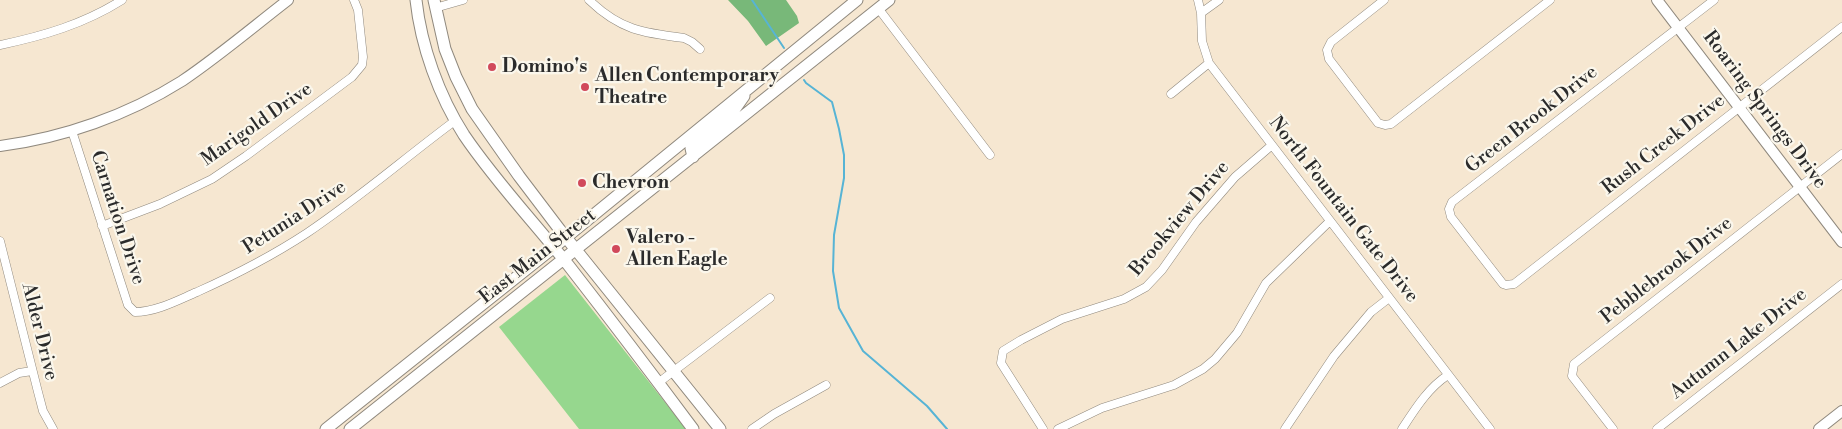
<!DOCTYPE html>
<style>
body{margin:0}
canvas{display:block;background:#f6e7d1}
</style>
<canvas width="1842" height="429"></canvas>
<script>
const g = document.querySelector('canvas').getContext('2d');
g.lineJoin = 'round';
function fillPath(path, color) { g.fillStyle = color; g.fill(path, 'evenodd'); }
function strokePath(path, color, width, dash) { g.strokeStyle = color; g.lineWidth = width; g.lineCap = dash ? 'butt' : 'round'; g.setLineDash(dash || []); g.stroke(path); }
function label(font, color, halo, rows, align = 'center') {
  g.font = font + ' "Libre Bodoni",serif'; g.lineWidth = 4.5; g.setLineDash([]); g.textBaseline = 'middle'; g.strokeStyle = halo; g.fillStyle = color; for (const [text, x, y, turn = 0] of rows) {
    g.save(); g.translate(x, y); g.rotate((+turn || 0) * Math.PI / 180); g.textAlign = isNaN(turn) ? turn : align; if (halo) g.strokeText(text, 0, 0); g.fillText(text, 0, 0); g.restore();
  }
}
fillPath(new Path2D(`
 M565 275 686 429H579L499 327Z`), '#96d78e');
fillPath(new Path2D(`
 M728 0H786L797 16 799 23 766 46 748 21Z`), '#78b879');
strokePath(new Path2D(`
 M752 0 784 48
 M804 80 806 83 832 102 839 129 844 155V178L834 235 833 271 839 308 863 351 927 406 947 429`), '#57b4d5', 2);
const minor = new Path2D(`
 M589 0C620 30 643 33 684 38L692 42 700 49
 M1198 0 1201 13 1202 41 1209 63 1490 429
 M1384 0 1331 42 1327 50 1329 59 1378 123 1385 125 1391 124 1550 0
 M1714 0 1452 202 1449 209 1451 217 1503 284 1506 285 1514 284 1842 27
 M435 8 463 0
 M878 8 990 155
 M1201 13 1219 0
 M0 45C43 36 84 24 122 0
 M1171 94 1209 63
 M72 131 128 305 135 312C156 312 178 300 197 292 235 275 272 256 307 233 359 198 406 157 456 120
 M102 226 160 204 212 179 246 156 352 77 362 65 363 57 358 10 354 0
 M0 241 38 392 43 411 53 429
 M0 383 19 373 32 371
 M658 383 770 298
 M752 429 774 414 826 385
 M1043 429 1001 363 1003 351 1021 340 1062 319 1124 299 1146 287 1162 270 1196 222 1235 177 1272 145
 M1058 429 1102 408 1174 385 1203 369 1215 359 1237 333 1266 283 1330 221
 M1285 429 1334 356 1371 312 1389 298
 M1402 429C1415 409 1428 388 1448 375
 M1613 429 1572 376 1574 364 1842 154
 M1657 429 1842 284`);
const tertiary = new Path2D(`
 M1657 0 1842 242
 M0 146C63 138 128 115 182 81 219 56 253 27 288 0
 M1819 429 1842 411`);
const secondary = new Path2D(`
 M416 0C421 46 439 96 464 135 495 181 534 222 569 266 611 320 652 374 693 429
 M434 0 445 49 456 77 472 109 519 176 560 230 720 429
 M693 157 691 148 695 143 732 113 744 96
 M326 429 553 248 857 0
 M350 429 889 0`);
strokePath(minor, '#90897e', 9);
strokePath(tertiary, '#90897e', 12);
strokePath(secondary, '#90897e', 13);
strokePath(minor, '#fff', 8);
strokePath(tertiary, '#fff', 10);
strokePath(secondary, '#fff', 11);
for (const [x, y, r, color] of [
 [492,67,5,"#d1495b"],
 [585,87,5,"#d1495b"],
 [582,183,5,"#d1495b"],
 [616,249,5,"#d1495b"]
]) { const dot = new Path2D(); dot.arc(x, y, r, 0, 2 * Math.PI); g.fillStyle = color; g.fill(dot); strokePath(dot, '#fbf7ec', 2); }
label('bold 19px', '#2b2b2b', '#fbf7ec', [
 ["Domino's",502,67],
 ["Allen Contemporary",595,76],
 ["Theatre",595,98],
 ["Chevron",592,183],
 ["Valero -",626,238],
 ["Allen Eagle",626,260]
], 'left');
label('19px', '#2b2b2b', '#fbf7ec', [
 ["Roaring Springs Drive",1764,110,53],
 ["Green Brook Drive",1532,120,-38],
 ["Marigold Drive",257,125,-35],
 ["Rush Creek Drive",1664,145,-38],
 ["North Fountain Gate Drive",1343,210,52],
 ["Carnation Drive",117,218,72],
 ["Petunia Drive",295,218,-33],
 ["Brookview Drive",1180,219,-50],
 ["East Main Street",538,257,-38],
 ["Pebblebrook Drive",1667,271,-38],
 ["Alder Drive",39,332,76],
 ["Autumn Lake Drive",1739,344,-38]
]);
</script>
